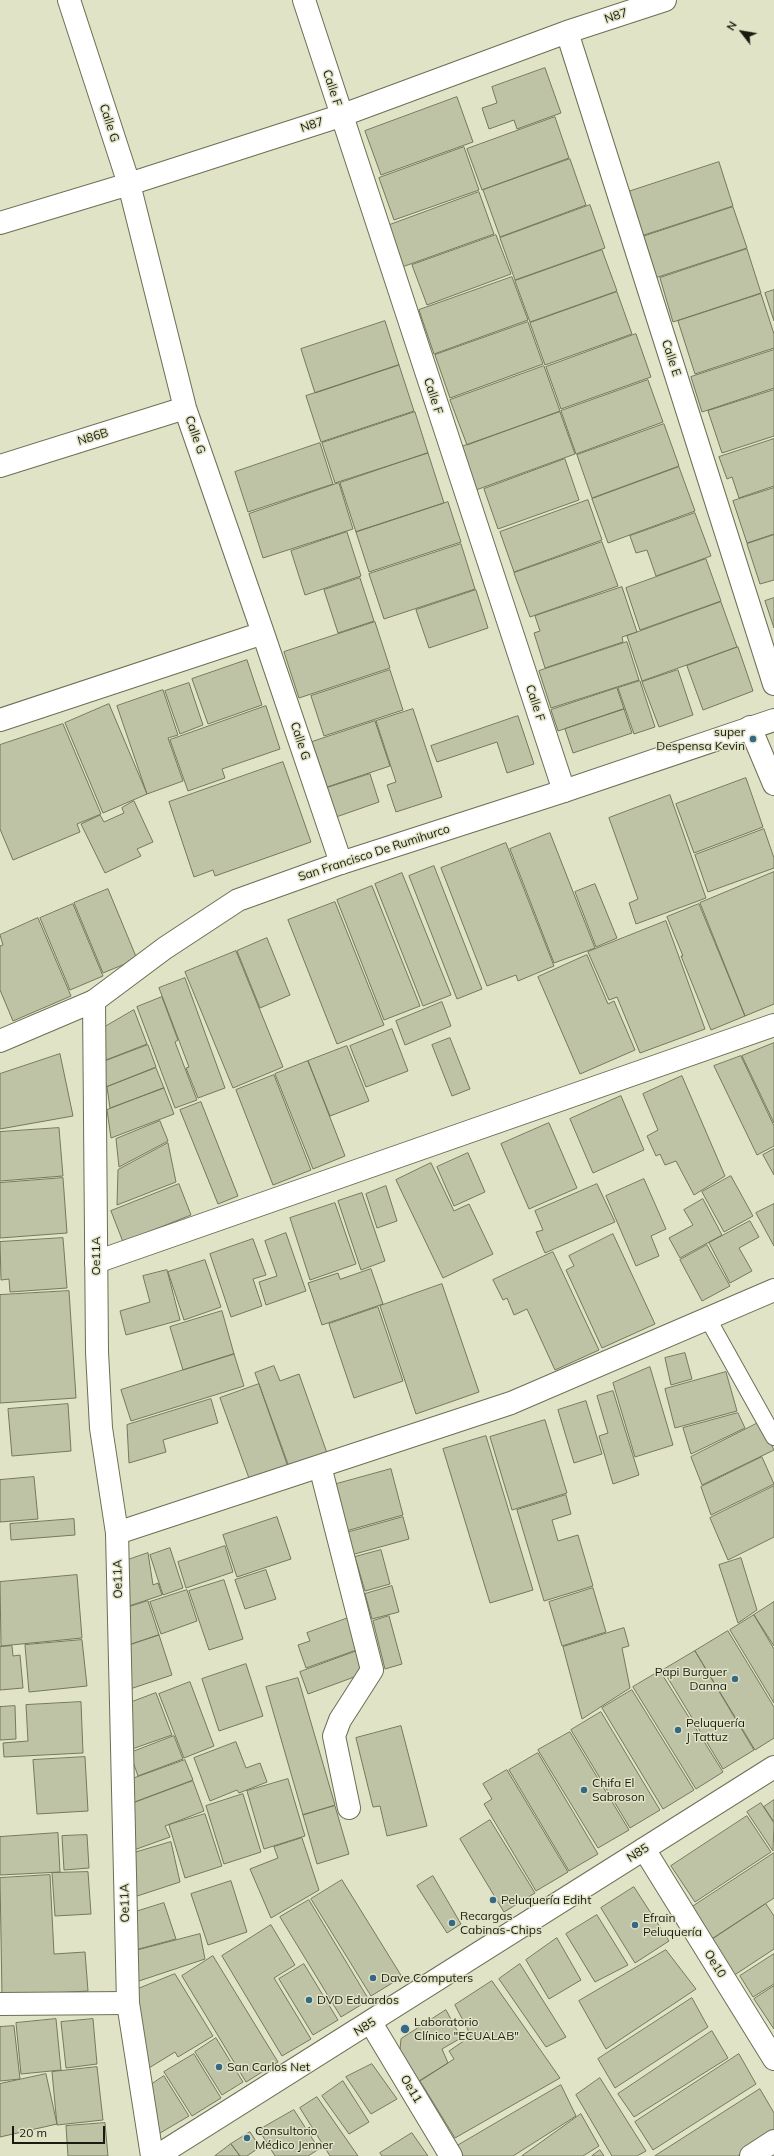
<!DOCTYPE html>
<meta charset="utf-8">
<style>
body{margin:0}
#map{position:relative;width:774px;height:2156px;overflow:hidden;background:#e0e3c5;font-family:Mulish,sans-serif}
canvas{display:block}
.north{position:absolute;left:722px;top:12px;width:40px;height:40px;-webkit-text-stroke:3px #e0e3c5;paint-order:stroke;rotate:301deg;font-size:11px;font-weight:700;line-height:16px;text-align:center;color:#1a1b10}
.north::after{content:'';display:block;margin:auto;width:14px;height:18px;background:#1a1b10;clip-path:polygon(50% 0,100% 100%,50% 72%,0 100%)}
.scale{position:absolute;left:12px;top:2126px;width:93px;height:18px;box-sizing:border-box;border:2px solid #1a1b10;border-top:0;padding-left:5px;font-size:12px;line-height:14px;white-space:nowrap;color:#1a1b10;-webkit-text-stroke:3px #e0e3c5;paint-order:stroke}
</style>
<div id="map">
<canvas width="774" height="2156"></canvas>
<div class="north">N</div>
<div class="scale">20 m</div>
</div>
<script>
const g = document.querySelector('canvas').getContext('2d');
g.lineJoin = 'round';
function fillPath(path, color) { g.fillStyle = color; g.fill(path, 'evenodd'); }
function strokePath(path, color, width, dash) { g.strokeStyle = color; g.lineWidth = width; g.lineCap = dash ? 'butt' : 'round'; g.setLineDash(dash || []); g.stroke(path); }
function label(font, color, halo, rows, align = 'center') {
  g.font = font + ' Mulish,sans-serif'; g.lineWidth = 3; g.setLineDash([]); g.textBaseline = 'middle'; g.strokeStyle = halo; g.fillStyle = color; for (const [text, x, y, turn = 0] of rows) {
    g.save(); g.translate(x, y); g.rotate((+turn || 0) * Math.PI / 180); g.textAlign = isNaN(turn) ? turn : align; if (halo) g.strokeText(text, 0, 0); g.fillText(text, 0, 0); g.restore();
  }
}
const building = new Path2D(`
 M545 68 561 113 517 129 514 120 489 129 482 108 497 103 492 87Z
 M457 97 473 142 381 175 365 131Z
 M555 117 569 158 482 190 467 149Z
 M464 147 479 190 394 220 379 178Z
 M570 159 586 205 500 237 483 190Z
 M719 162 733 206 641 236 628 192Z
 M479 192 494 234 402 267 387 226Z
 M590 205 605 248 515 280 500 238Z
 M733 207 747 248 655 278 642 237Z
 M496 235 511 274 427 305 412 265Z
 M747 249 761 293 673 322 660 278Z
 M602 250 617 291 530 322 515 281Z
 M512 277 528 320 434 354 419 310Z
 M774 290V321L765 293Z
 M617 292 632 334 545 365 530 323Z
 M761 294 774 334V348L695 374 678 321Z
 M385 321 399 365 315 393 301 349Z
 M528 322 543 364 450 398 435 355Z
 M636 334 651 377 561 409 546 367Z
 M774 350V388L702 412 691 377Z
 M399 365 414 411 321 442 306 396Z
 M544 366 560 411 467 445 450 400Z
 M648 380 663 422 576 454 561 411Z
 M774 390V436L722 453 708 411Z
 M415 412 428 453 335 483 322 443Z
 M560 412 575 454 476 490 461 447Z
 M664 424 679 466 592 498 577 455Z
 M774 439V486L739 498 732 477 727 479 719 457Z
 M320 443 333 484 248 512 235 472Z
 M428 453 444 503 356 532 340 483Z
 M565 459 579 500 498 529 484 489Z
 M679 467 695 511 608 543 592 499Z
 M339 483 353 529 263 558 249 514Z
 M774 488V534L747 543 733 501Z
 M588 500 602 540 514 572 500 532Z
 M448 502 461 542 369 572 356 532Z
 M695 513 711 556 656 576 647 550 636 553 630 536Z
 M347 532 361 576 305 595 291 551Z
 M774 535V580L760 584 747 544Z
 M602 542 618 586 530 617 514 573Z
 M461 544 475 589 384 619 369 574Z
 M706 559 721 601 640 630 626 588Z
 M360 578 374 621 338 633 324 590Z
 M622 587 637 632 622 637 623 642 545 668 534 633 540 631 535 616Z
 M476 590 488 628 429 648 416 610Z
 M774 598V628L765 601Z
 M721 602 737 647 642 681 627 636Z
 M375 622 390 668 299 698 284 652Z
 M627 642 639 680 551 708 539 671Z
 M738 647 753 691 703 710 687 666Z
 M247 660 262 705 208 724 192 679Z
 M390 670 403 710 324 736 311 696Z
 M678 670 693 715 659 727 642 682Z
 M640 681 655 727 634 734 618 688Z
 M189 683 203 725 180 734 165 691Z
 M617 688 624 709 558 731 551 710Z
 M163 690 178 735 168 738 183 781 147 794 117 706Z
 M109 704 147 794 103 813 65 723Z
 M266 706 280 749 222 769 225 778 188 791 170 740Z
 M413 709 442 797 396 812 387 785 396 782 376 721Z
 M624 709 632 733 573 753 565 729Z
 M518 716 534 764 507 773 497 742 437 762 431 746Z
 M375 721 390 766 327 787 312 742Z
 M63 724 101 814 77 824 80 832 13 860 0 829V745Z
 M283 762 311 842 215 876 213 870 194 877 169 802Z
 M370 774 379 802 336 817 327 788Z
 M746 778 763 827 694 853 676 804Z
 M670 795 706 898 636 924 629 903 638 899 609 818Z
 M134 801 153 842 137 849 141 856 105 873 81 824 100 815 104 822 124 813 122 808Z
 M764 829 774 858V868L708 892 695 855Z
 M550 833 595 948 554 963 510 849Z
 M506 843 554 966 518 981 516 975 487 986 441 868Z
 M434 866 482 989 457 999 409 876Z
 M774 872V1004L745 1016 700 903Z
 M402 873 451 995 423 1006 375 884Z
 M595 884 617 938 596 947 575 892Z
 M372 886 420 1006 384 1020 337 900Z
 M108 889 137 959 103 973 74 903Z
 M335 902 384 1025 337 1044 288 920Z
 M73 904 103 976 70 990 40 918Z
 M699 904 745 1016 711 1030 681 956H683L667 917Z
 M38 918 71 996 13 1021 0 990V946L3 945 0 935Z
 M666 921 705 1029 640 1053 617 997 609 1000 588 952Z
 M267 938 290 995 260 1008 237 951Z
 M236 951 283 1067 233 1088 185 972Z
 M587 955 608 1004 614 1001 635 1050 580 1074 538 977Z
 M185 978 225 1088 198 1098 186 1068 189 1067 159 988Z
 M162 997 178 1040 175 1042 197 1100 175 1108 137 1007Z
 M442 1002 451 1026 405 1045 396 1021Z
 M134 1010 147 1044 106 1060 103 1028Z
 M392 1029 408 1071 366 1087 350 1046Z
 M450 1038 470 1089 452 1096 432 1045Z
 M774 1043V1123L742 1056Z
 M148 1045 156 1067 106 1087 103 1062Z
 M347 1046 369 1101 330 1116 308 1061Z
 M60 1054 73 1116 0 1129V1074Z
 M741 1056 774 1126V1146L757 1155 714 1066Z
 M308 1061 345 1156 313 1169 275 1074Z
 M156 1068 164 1088 110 1108 107 1087Z
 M274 1075 311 1170 273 1185 236 1090Z
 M682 1076 725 1176 694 1195 676 1161 665 1165 660 1154 656 1156 647 1136 658 1130 643 1094Z
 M164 1088 174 1114 111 1138 107 1110Z
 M621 1096 644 1150 593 1173 570 1119Z
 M201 1102 238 1196 218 1204 180 1110Z
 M160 1121 168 1141 119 1167 116 1139Z
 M549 1123 577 1188 529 1209 501 1144Z
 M59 1128 63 1176 0 1181V1132Z
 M168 1143 176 1182 117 1205 118 1170Z
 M774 1149V1175L763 1155Z
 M468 1153 485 1192 454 1206 437 1167Z
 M431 1163 454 1211 469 1204 493 1254 443 1278 396 1180Z
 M731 1176 753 1216 724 1232 702 1192Z
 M63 1178 67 1233 0 1238V1183Z
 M644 1179 666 1229 651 1236 659 1256 636 1266 606 1196Z
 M179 1184 191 1215 123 1242 111 1211Z
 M597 1184 615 1222 545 1253 536 1232 543 1230 535 1211Z
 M386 1186 397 1221 377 1228 366 1194Z
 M362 1193 385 1261 361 1270 338 1201Z
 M703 1199 722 1235 680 1258 669 1238 693 1225 684 1210Z
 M335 1203 356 1264 310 1280 290 1218Z
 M774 1204V1246L756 1213Z
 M750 1221 759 1237 739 1248 752 1271 730 1283 709 1243Z
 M286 1233 306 1291 266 1305 259 1282 277 1276 265 1241Z
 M613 1234 655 1324 602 1348 566 1270 574 1266 569 1256Z
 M63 1238 67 1288 10 1292 9 1279 1 1280 0 1242Z
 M253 1239 266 1275 253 1279 262 1306 231 1317 210 1254Z
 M707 1245 730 1286 702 1301 680 1260Z
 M553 1252 599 1350 555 1370 527 1309 514 1315 507 1298 503 1300 493 1280Z
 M205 1260 221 1307 184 1320 168 1272Z
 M371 1269 383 1304 322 1325 308 1283 338 1273 340 1279Z
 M167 1270 180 1320 126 1335 120 1311 150 1302 143 1276Z
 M442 1284 479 1392 416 1414 380 1306Z
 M69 1291 76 1398 0 1403V1295Z
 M378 1307 403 1381 354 1398 329 1324Z
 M222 1311 234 1354 183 1370 170 1327Z
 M685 1353 692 1379 671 1385 665 1358Z
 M234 1354 244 1386 131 1421 121 1390Z
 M274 1366 280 1381 299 1374 327 1453 289 1467 255 1373Z
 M650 1367 673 1445 635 1457 613 1383Z
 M726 1372 737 1411 675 1428 665 1389Z
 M259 1384 288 1467 250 1481 220 1398Z
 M613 1391 639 1475 613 1484 599 1436 608 1433 597 1396Z
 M211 1399 218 1423 163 1440 166 1452 129 1463 127 1425Z
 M586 1401 602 1454 574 1463 558 1410Z
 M68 1404 71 1451 12 1456 8 1409Z
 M738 1413 745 1428 691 1454 683 1428Z
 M545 1420 567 1493 512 1510 490 1437Z
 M760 1422 774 1450 702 1485 691 1457Z
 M486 1436 533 1590 490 1603 443 1449Z
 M762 1457 774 1484 711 1515 701 1487Z
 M391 1469 403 1515 346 1531 333 1485Z
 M34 1477 38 1519 0 1522V1480Z
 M774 1486V1537L728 1560 710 1518Z
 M566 1495 571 1514 552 1520 558 1541 578 1535 593 1586 544 1601 517 1510Z
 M277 1517 291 1559 237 1577 223 1535Z
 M403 1517 409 1539 351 1555 346 1533Z
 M74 1519 75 1535 11 1540 10 1524Z
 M225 1546 233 1572 186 1588 178 1562Z
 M170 1548 183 1588 163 1595 150 1555Z
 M381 1550 390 1584 365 1591 355 1557Z
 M148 1553 153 1585 158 1583 162 1595 123 1608 122 1562Z
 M741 1558 757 1610 738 1623 719 1565Z
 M266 1570 276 1599 245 1609 235 1580Z
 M77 1575 82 1638 1 1646 0 1582Z
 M224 1580 243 1639 209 1650 189 1591Z
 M392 1586 399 1612 372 1619 365 1594Z
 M593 1588 606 1632 562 1646 549 1602Z
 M187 1590 197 1621 161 1634 150 1602Z
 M148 1601 159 1635 125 1646 123 1609Z
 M774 1602V1646L754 1615Z
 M754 1615 774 1649V1703L730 1630Z
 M389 1616 402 1664 385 1669 373 1621Z
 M351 1617 362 1648 306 1668 298 1645 310 1641 307 1633Z
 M624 1628 629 1646 622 1648 630 1688 582 1719 563 1647Z
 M728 1631 774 1707V1738L755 1750 695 1651Z
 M159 1635 172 1675 127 1690 125 1647Z
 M82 1640 87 1686 29 1692 25 1645Z
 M12 1646 13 1656 20 1655 23 1688 0 1690V1647Z
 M357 1651 365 1673 308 1694 300 1672Z
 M695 1651 754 1750 723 1769 663 1670Z
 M246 1664 263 1716 219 1731 202 1679Z
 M660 1671 723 1772 696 1789 633 1687Z
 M298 1678 335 1805 303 1815 266 1687Z
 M190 1682 214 1746 184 1758 159 1694Z
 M632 1690 694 1790 663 1809 602 1708Z
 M156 1693 172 1735 132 1749V1702Z
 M81 1702 83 1753 4 1757 3 1743 28 1741 26 1705Z
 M15 1706 16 1739 0 1740V1707Z
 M601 1712 660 1810 630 1828 571 1730Z
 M401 1726 427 1826 387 1836 380 1806 373 1807 356 1738Z
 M570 1732 629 1830 598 1848 538 1750Z
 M174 1736 183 1759 138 1776 130 1753Z
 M236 1742 246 1768 260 1763 267 1782 239 1793 237 1790 210 1801 194 1758Z
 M538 1753 598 1854 569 1871 509 1770Z
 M85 1757 88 1811 37 1814 33 1760Z
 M185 1760 193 1780 132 1803V1779Z
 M507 1770 568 1872 536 1891 484 1804 492 1799 483 1784Z
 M288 1779 305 1836 264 1849 247 1791Z
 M193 1781 204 1811 165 1826 170 1837 134 1850 131 1804Z
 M243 1794 261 1852 224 1864 206 1806Z
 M774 1800V1822L764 1807Z
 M761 1803 774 1823 773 1851 747 1812Z
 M335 1806 349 1854 317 1864 303 1815Z
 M205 1814 222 1866 185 1878 169 1825Z
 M747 1816 771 1852 695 1902 671 1866Z
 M490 1820 535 1893 504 1912 460 1839Z
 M58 1833 60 1872 0 1875V1837Z
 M87 1835 89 1868 64 1870 62 1836Z
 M302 1838 319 1890 271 1918 250 1869 278 1858 274 1847Z
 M171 1842 180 1882 128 1899 127 1855Z
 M774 1853V1898L707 1942 686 1911Z
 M88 1872 91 1914 55 1916 52 1873Z
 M50 1875 54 1954 85 1952 88 1991 2 1996 0 1878Z
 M433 1876 461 1924 447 1933 417 1886Z
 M342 1880 402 1977 371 1996 311 1899Z
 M231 1881 247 1932 208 1945 191 1894Z
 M634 1887 669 1941 635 1963 601 1908Z
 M309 1900 369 2000 341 2017 280 1917Z
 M164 1903 176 1939 135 1950 132 1913Z
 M766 1904 774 1916V1949L733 1976 710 1941Z
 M597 1915 628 1965 595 1982 566 1934Z
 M271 1925 295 1965 274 1978 311 2039 282 2056 222 1956Z
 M200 1934 205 1959 136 1982 135 1951Z
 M557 1938 581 1980 549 1999 526 1960Z
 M666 1950 696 1989 606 2049 579 2001Z
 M774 1954V1984L753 1997 740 1976Z
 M213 1956 278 2062 246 2082 182 1976Z
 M304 1964 338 2020 313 2035 279 1979Z
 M520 1964 566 2037 546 2047 499 1979Z
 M175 1974 213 2036 178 2057 175 2052 144 2071 133 1991Z
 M492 1981 560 2078 455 2138 420 2081 454 2059 449 2051 471 2036 455 2005Z
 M774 1986V2029L754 1999Z
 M692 1998 708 2027 615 2088 598 2059Z
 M446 2010 461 2038 442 2049 448 2063 414 2084 399 2060 401 2039Z
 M56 2019 61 2070 21 2074 16 2023Z
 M93 2019 97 2064 66 2068 61 2022Z
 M14 2026 20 2079 0 2081V2027Z
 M712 2031 728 2058 634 2117 618 2094Z
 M216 2038 243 2082 222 2095 195 2052Z
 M194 2054 221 2098 192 2116 164 2072Z
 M739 2054 756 2084 653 2150 635 2122Z
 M372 2064 397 2099 371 2114 346 2077Z
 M97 2067 103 2120 57 2125 52 2072Z
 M46 2074 57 2124 0 2137V2084Z
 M164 2076 189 2116 155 2136 146 2088Z
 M600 2078 646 2151 637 2156H612L576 2095Z
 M343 2081 369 2122 349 2134 322 2096Z
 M561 2085 576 2116 513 2156H463L457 2146Z
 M760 2089 774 2113V2133L738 2156H655Z
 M317 2097 358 2156H330L300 2108Z
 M294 2110 319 2149 308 2156H275L259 2130Z
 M581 2114 599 2146 583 2156H522Z
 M105 2123 108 2156H68L66 2126Z
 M250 2132 260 2147 247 2156H240L231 2144Z
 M412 2133 428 2156H382L380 2153Z
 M231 2144 240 2156H215Z
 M600 2150 604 2156H592Z`);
fillPath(building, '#bfc3a5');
strokePath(building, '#75785d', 1);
const lane = new Path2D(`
 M708 1319 774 1437`);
const street = new Path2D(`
 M69 0 129 184 185 408 263 633 341 863
 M304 0 564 791
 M567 32 774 684
 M0 223 129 184 340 116 567 32 665 0
 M0 466 185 408
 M0 720 263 633
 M750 727 774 784
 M0 1041 94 1001
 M96 1262 774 1025
 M320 1466 372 1670 340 1720 334 1736 349 1808
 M117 1533 511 1403 774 1290
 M644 1849 774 2059
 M0 2004 128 2003
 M371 2023 451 2156
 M751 2156 774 2141`);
const secondary = new Path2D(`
 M152 2156 128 2003 117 1533 101 1428 97 1352 94 1001 165 948 238 900 341 863 564 791 774 720
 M157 2156 774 1767`);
strokePath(lane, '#6c6f54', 18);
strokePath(street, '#6c6f54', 24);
strokePath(secondary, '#6c6f54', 24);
strokePath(lane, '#fff', 16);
strokePath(street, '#fff', 22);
strokePath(secondary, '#fff', 22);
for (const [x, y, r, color] of [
 [753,739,4,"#356885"],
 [735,1679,4,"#356885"],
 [678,1730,4,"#356885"],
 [584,1790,4,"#356885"],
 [493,1900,4,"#356885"],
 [452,1923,4,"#356885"],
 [635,1925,4,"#356885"],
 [373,1978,4,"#356885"],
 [309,2000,4,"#356885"],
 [405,2029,5,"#356885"],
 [219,2067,4,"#356885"],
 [247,2138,4,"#356885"]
]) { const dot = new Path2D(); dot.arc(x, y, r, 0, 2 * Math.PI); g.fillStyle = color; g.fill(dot); strokePath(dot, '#e0e3c5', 1.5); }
label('12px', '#1a1b10', '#e0e3c5', [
 ["N87",616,16,-18],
 ["Calle F",332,88,72],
 ["Calle G",109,123,72],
 ["N87",312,125,-18],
 ["Calle E",671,358,72],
 ["Calle F",433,396,72],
 ["Calle G",195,435,71],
 ["N86B",93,437,-17],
 ["Calle F",535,703,72],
 ["Calle G",300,741,72],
 ["San Francisco De Rumihurco",374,853,-18],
 ["Oe11A",96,1256,-90],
 ["Oe11A",118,1579,-91],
 ["N85",638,1853,-32],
 ["Oe11A",125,1903,-91],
 ["Oe10",715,1964,58],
 ["N85",365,2027,-32],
 ["Oe11",411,2089,59]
]);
label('12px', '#1a1b10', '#e0e3c5', [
 ["super",745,732,"right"],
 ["Despensa Kevin",745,746,"right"],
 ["Papi Burguer",727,1672,"right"],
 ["Danna",727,1686,"right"],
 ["Peluquería",686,1723],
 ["J Tattuz",686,1737],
 ["Chifa El",592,1783],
 ["Sabroson",592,1797],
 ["Peluquería Ediht",501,1900],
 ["Recargas",460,1916],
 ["Cabinas-Chips",460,1930],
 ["Efrain",643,1918],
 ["Peluquería",643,1932],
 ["Dave Computers",381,1978],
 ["DVD Eduardos",317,2000],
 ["Laboratorio",414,2022],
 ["Clínico \"ECUALAB\"",414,2036],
 ["San Carlos Net",227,2067],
 ["Consultorio",255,2131],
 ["Médico Jenner",255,2145]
], 'left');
</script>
